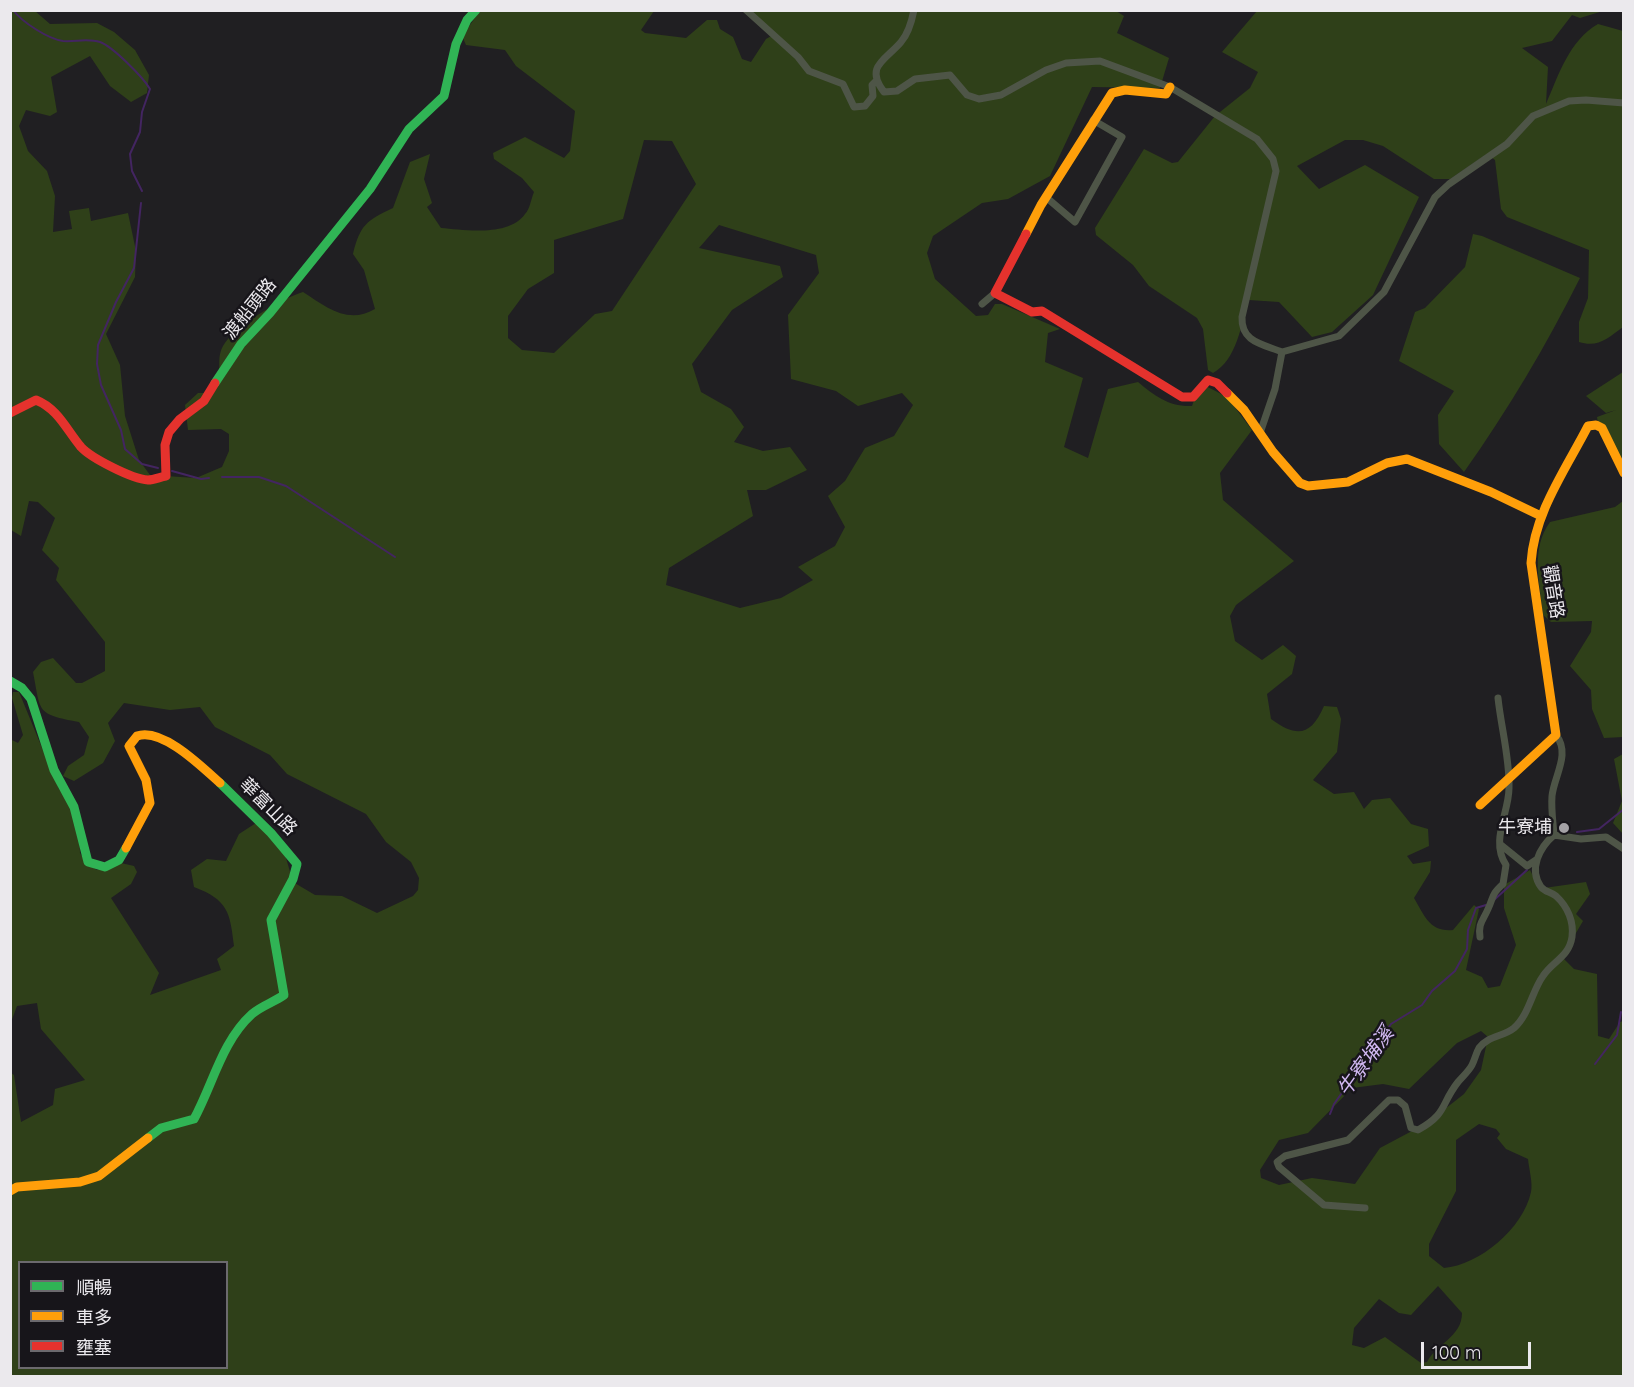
<!DOCTYPE html>
<meta charset="utf-8">
<style>
body{margin:0}
#map{position:relative;width:1634px;height:1387px;overflow:hidden;background:#201f22;font-family:Quicksand,"Noto Sans TC",sans-serif}
canvas{display:block}
.frame{position:absolute;inset:0;border:12px solid #ebe9ed;pointer-events:none}
.legend{position:absolute;left:18px;top:1261px;width:210px;height:108px;box-sizing:border-box;background:#17151a;border:2px solid #6c6a6e;margin:0;padding:8px 10px;list-style:none;font-size:18px;color:#ebe9ed}
.legend li{display:flex;align-items:center;gap:12px;height:30px}
.legend b{width:30px;border:2px solid #6c6a6e}
.scale{position:absolute;left:1421px;top:1342px;width:110px;height:27px;box-sizing:border-box;border:3px solid #ebe9ed;border-top:0;padding-left:8px;font-size:18px;line-height:21px;white-space:nowrap;color:#ebe9ed;-webkit-text-stroke:4px #17151a;paint-order:stroke}
</style>
<div id="map">
<canvas width="1634" height="1387"></canvas>
<div class="frame"></div>
<ul class="legend">
<li><b style="height:8px;background:#30b455"></b>順暢</li>
<li><b style="height:8px;background:#ff9f0a"></b>車多</li>
<li><b style="height:8px;background:#e5322d"></b>壅塞</li>
</ul>
<div class="scale">100 m</div>
</div>
<script>
const g = document.querySelector('canvas').getContext('2d');
g.lineJoin = 'round';
function fillPath(path, color) { g.fillStyle = color; g.fill(path, 'evenodd'); }
function strokePath(path, color, width, dash) { g.strokeStyle = color; g.lineWidth = width; g.lineCap = dash ? 'butt' : 'round'; g.setLineDash(dash || []); g.stroke(path); }
function label(font, color, halo, rows, align = 'center') {
  g.font = font + ' Quicksand,"Noto Sans TC",sans-serif'; g.lineWidth = 5; g.setLineDash([]); g.textBaseline = 'middle'; g.strokeStyle = halo; g.fillStyle = color; for (const [text, x, y, turn = 0] of rows) {
    g.save(); g.translate(x, y); g.rotate((+turn || 0) * Math.PI / 180); g.textAlign = isNaN(turn) ? turn : align; if (halo) g.strokeText(text, 0, 0); g.fillText(text, 0, 0); g.restore();
  }
}
fillPath(new Path2D(`
 M11 11H35L50 24 97 23 114 32 135 50 149 75 147 93 131 102 110 86 90 56 51 77 57 112 50 116 26 110 19 126 28 151 47 171 55 196 53 232 72 229 69 211 89 208 91 221 128 213 136 251 135 277 106 334 120 365 125 416 139 460 150 475 196 478 222 467 229 451V434L221 429 188 430 185 405 198 393H208C227 371 214 363 223 346 234 326 281 299 303 292 326 307 348 325 375 309L364 270 353 254C360 225 367 220 393 208L410 162 430 154 424 179 432 203 427 207 441 228C464 230 509 237 525 214 530 209 531 199 534 192L522 178 494 159 493 153 525 137 564 158 570 151 575 111 516 66 505 50 466 45 462 36 480 11H654L641 30 645 33 686 38 707 20H717L720 29 733 37 742 59 751 62 766 39 773 35 742 11H1116L1124 16 1117 33 1169 58 1160 88 1092 87 1050 176 1008 199 982 203 933 236 927 253 935 279 976 316 988 315 995 304H1002L1060 329 1048 333 1045 362 1083 378 1064 447 1088 458 1108 389 1138 382C1155 396 1169 407 1192 406L1200 383 1227 397 1252 430 1220 473 1223 500 1294 561 1236 605 1230 616 1235 641 1262 660 1283 645 1296 656 1292 674 1267 694 1271 719C1297 738 1311 736 1324 706L1337 707 1341 719 1337 752 1313 780 1334 794 1354 792 1364 809 1372 800 1390 798 1411 824 1428 829 1429 846 1407 856 1413 864 1431 861 1430 872 1414 898C1425 917 1430 932 1453 930L1474 905 1479 909 1466 970 1482 977 1488 988 1500 986 1516 945 1504 908V885L1530 870 1538 886 1544 888 1586 882 1590 894 1576 914 1583 921 1562 957 1574 969 1597 974 1598 1036 1609 1039 1620 1022 1623 1021V1376H11V1073L14 1075 21 1122 53 1105 55 1089 85 1080 41 1029 37 1003 17 1006 11 1022 10 739 18 743 23 735 12 698 13 692H19L59 789 78 813 80 853 87 864 97 870 121 863 134 866 137 872 131 884 111 898 159 973 150 995 221 970 217 959 234 946C230 912 228 900 194 887L191 870 207 859 226 861 239 834 256 823 284 851 293 882 315 895 342 896 377 913 413 896 418 890 419 878 411 862 386 842 366 814 287 774 270 755 215 727 200 707 170 710 124 703 108 723 115 741 103 763 74 781 63 776 68 766 84 755 89 737 79 722C36 714 41 713 33 672L41 662 53 658 76 683H82L105 671V642L56 580 59 568 42 550 55 518 38 502 29 501 21 536 11 530ZM644 140 672 141 696 184 612 311 595 314 554 353 522 350 508 338V316L528 289 554 273V240L623 219ZM719 225 816 255 819 273 788 315 791 379 836 391 858 406 902 393 913 405 894 436 865 448 845 481 828 496 845 527 835 546 798 567 813 580 781 598 740 608 666 585 669 568 753 516 747 490H766L807 470 790 447 763 451 734 442 744 427 731 409 701 392 692 364 732 310 783 277 780 266 699 248ZM1481 1031 1488 1037 1481 1070 1464 1094 1427 1123 1380 1148 1355 1184 1312 1178 1279 1185 1261 1178 1260 1170 1279 1140 1308 1133 1352 1088 1383 1084 1409 1089 1457 1043ZM1479 1124 1496 1129 1500 1134 1497 1138 1506 1149 1528 1159C1529 1169 1533 1183 1531 1192 1523 1229 1479 1265 1444 1268L1429 1256V1244L1456 1191V1140ZM20 1262H226V1368H20ZM1438 1286 1462 1313C1462 1337 1436 1344 1427 1362L1421 1363 1385 1337 1364 1348 1352 1345 1354 1328 1379 1299 1399 1313 1411 1315Z
 M1257 11H1603L1580 18 1572 15 1552 41 1522 48 1548 67 1546 104C1559 74 1569 41 1598 24L1623 31V327C1608 338 1598 348 1579 342V322L1588 298 1589 250 1507 217 1501 209 1495 160 1487 154 1450 179H1434L1383 146 1363 140H1345L1297 166 1319 189 1365 165 1419 197 1373 295 1332 332 1312 337 1279 302 1249 300C1241 324 1237 360 1213 373L1208 370 1203 329 1197 318 1149 286 1133 265 1096 235 1095 228 1144 149 1172 163 1178 162 1215 116 1250 88 1258 72 1222 52Z
 M1473 234 1482 236 1580 278C1546 346 1508 410 1464 472L1439 444 1438 415 1454 391 1399 361 1415 312 1425 308 1465 267Z
 M1623 372V461L1600 435 1597 417 1616 410 1606 413 1586 396Z
 M1623 501V737L1604 738 1592 709 1591 690 1570 666 1591 632 1592 621 1551 622 1543 615C1540 584 1530 549 1550 522L1615 507Z
 M1623 754V834L1613 823 1622 801 1614 759Z`), '#2f4019');
strokePath(new Path2D(`
 M13 10C22 22 48 39 63 41 76 42 87 38 100 42 112 46 143 77 150 89L142 112 140 132 130 154 132 171 142 191
 M141 203 134 268 116 302 98 345 97 364 101 385 121 430 125 449 142 464 158 468
 M172 471 201 479 209 478
 M222 477H259L286 486 395 557
 M1577 832 1599 829 1624 809
 M1494 900 1527 870
 M1595 1064 1617 1035 1621 1012
 M1330 1114 1334 1104 1391 1024 1422 1005 1432 991 1455 971 1467 949 1468 930 1476 908 1486 905`), '#432561', 2);
strokePath(new Path2D(`
 M746 10 798 57 809 71 843 84 854 107 865 106 873 96 872 85 876 81
 M914 10C912 20 908 34 901 42 886 60 864 66 884 92L897 91 915 79 950 75 967 95 979 99 1001 95 1046 70 1066 63 1100 61 1170 87 1257 139 1273 159 1276 171 1242 317C1241 342 1262 344 1282 352
 M1047 198 1075 222 1122 137 1093 120
 M982 304 995 293
 M1260 433 1275 389 1282 352 1339 336 1384 292 1435 197 1449 184 1507 144 1533 116 1569 101 1586 100 1624 103
 M1554 835C1553 822 1551 809 1552 796 1554 776 1571 754 1556 735
 M1501 845 1527 866 1536 860
 M1480 937C1478 923 1483 921 1488 909 1494 896 1491 895 1503 884L1506 865C1490 841 1509 813 1509 788 1510 759 1501 727 1498 698
 M1365 1208 1324 1205 1279 1167 1277 1162 1285 1156 1348 1140 1389 1100H1398L1405 1106 1411 1128 1418 1130C1448 1113 1440 1105 1458 1082 1463 1076 1469 1071 1472 1065 1475 1059 1476 1053 1479 1048 1489 1035 1503 1037 1514 1028 1529 1015 1532 991 1543 976 1553 961 1569 957 1572 937 1574 922 1568 907 1556 896 1551 892 1545 892 1541 887 1528 869 1540 847 1554 835L1581 839 1606 837 1624 849`), '#4e5547', 7);
strokePath(new Path2D(`
 M215 383 241 344 270 313 370 189 409 129 444 96 456 44 467 20 476 10
 M10 681 22 688 31 699 54 770 74 807 88 862 105 867 119 860 126 848
 M148 1138 161 1128 194 1119C213 1084 222 1041 252 1014 261 1006 274 1002 284 995L271 920 293 879 297 864 271 833 220 783`), '#30b455', 9);
strokePath(new Path2D(`
 M1026 234 1041 205 1112 93 1125 90 1166 94 1170 87
 M1227 393 1244 410 1273 452 1300 483 1308 486 1348 482 1387 463 1407 459 1491 492 1541 516
 M1480 805 1556 735 1531 563C1534 513 1566 469 1588 426L1596 425 1602 428 1624 473
 M126 848 150 803 146 780 129 746 137 736C162 727 202 767 220 783
 M10 1191 17 1187 80 1182 99 1176 148 1138`), '#ff9f0a', 9);
strokePath(new Path2D(`
 M1026 234 995 293 1032 312 1042 311 1182 397H1193L1208 380 1217 383 1227 393
 M10 413 36 400C58 409 66 429 81 447 91 458 132 479 148 480 154 480 160 477 166 476L165 445 169 432 180 419 204 401 215 383`), '#e5322d', 9);
for (const [x, y, r, color] of [
 [1564,828,6,"#a4a2a6"]
]) { const dot = new Path2D(); dot.arc(x, y, r, 0, 2 * Math.PI); g.fillStyle = color; g.fill(dot); strokePath(dot, '#17151a', 2); }
label('18px', '#ebe9ed', '#17151a', [
 ["渡船頭路",250,309,-51],
 ["觀音路",1553,592,81],
 ["華富山路",268,807,45]
]);
label('18px', '#ebe9ed', '#17151a', [
 ["牛寮埔",1552,828]
], 'right');
label('italic 20px', '#d2b9f3', '#17151a', [
 ["牛寮埔溪",1366,1062,-54]
]);
</script>
